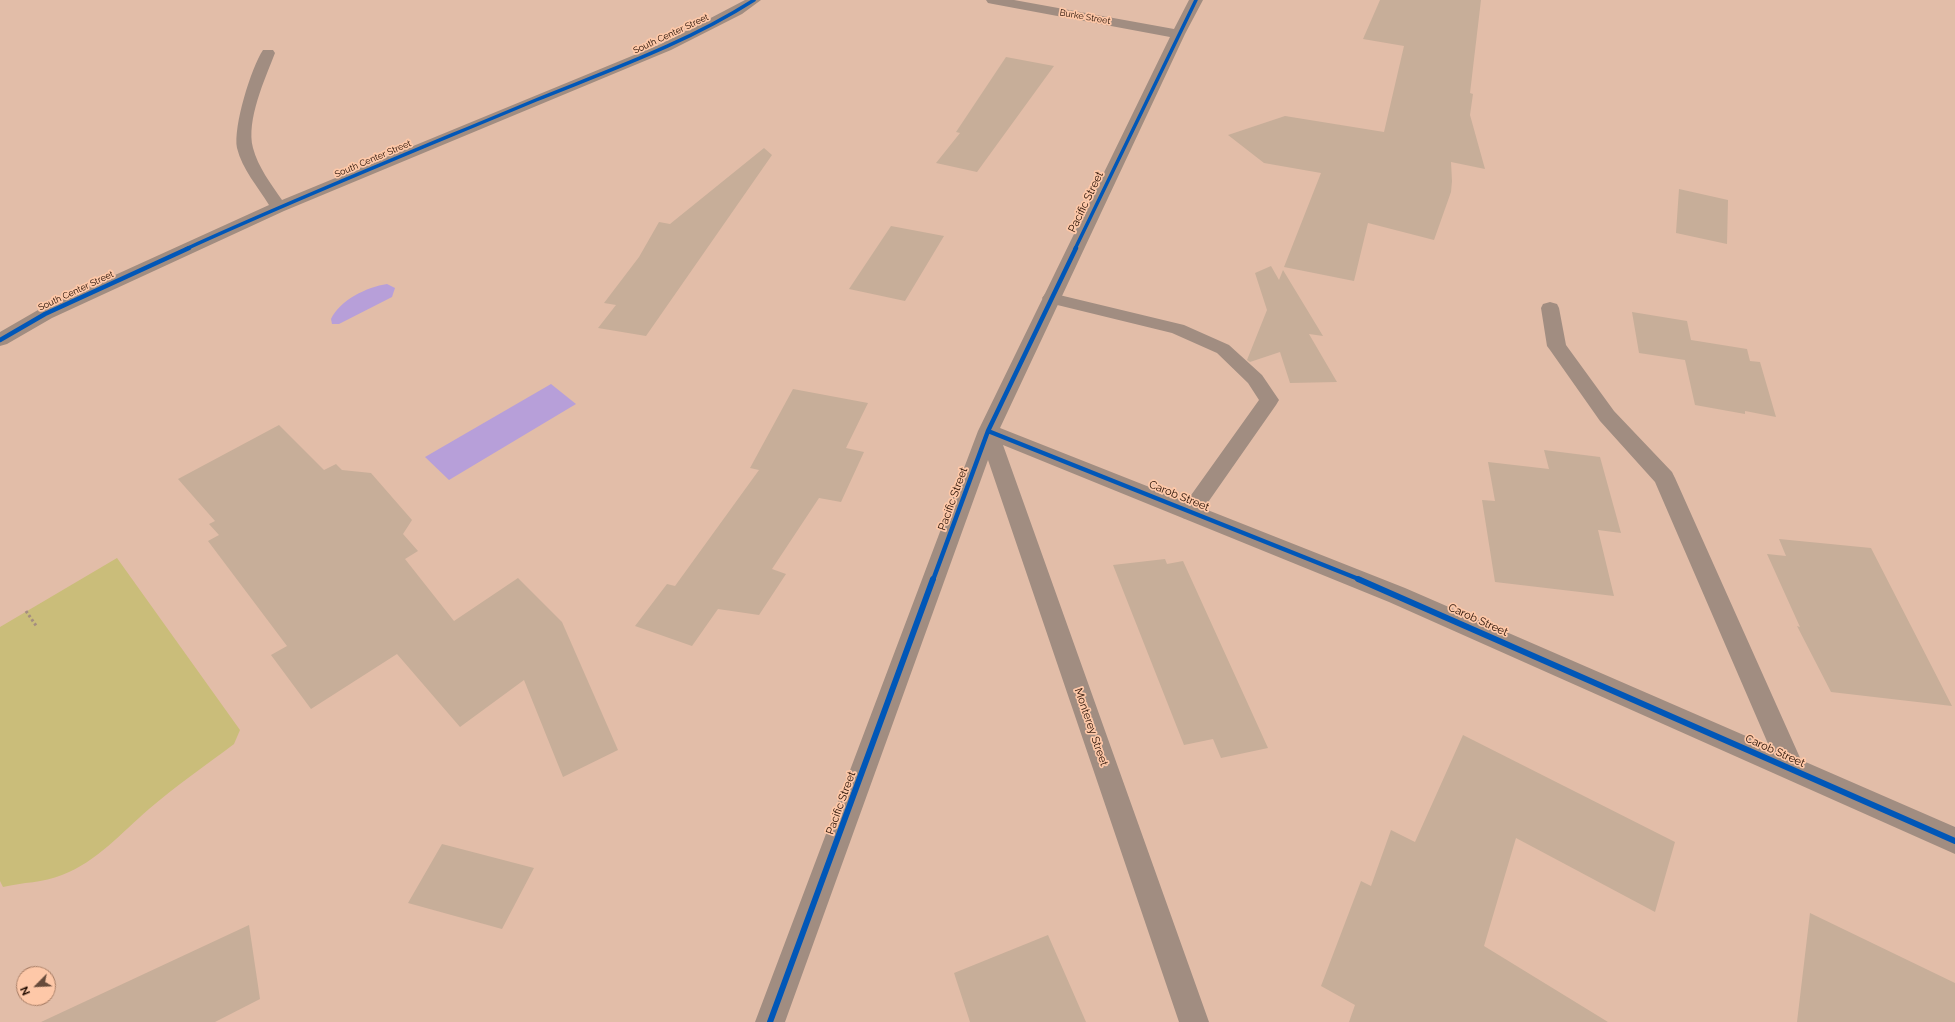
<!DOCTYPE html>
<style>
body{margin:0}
#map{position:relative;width:1955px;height:1022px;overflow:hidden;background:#e2bda8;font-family:Raleway,sans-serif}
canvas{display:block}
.north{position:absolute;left:16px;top:966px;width:40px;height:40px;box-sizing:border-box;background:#fec8a8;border:1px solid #a77d65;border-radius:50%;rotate:246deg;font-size:11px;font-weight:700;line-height:16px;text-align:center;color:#240d01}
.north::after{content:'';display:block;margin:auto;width:14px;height:18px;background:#664b3b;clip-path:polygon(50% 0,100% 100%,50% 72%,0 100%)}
</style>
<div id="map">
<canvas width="1955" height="1022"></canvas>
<div class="north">N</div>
</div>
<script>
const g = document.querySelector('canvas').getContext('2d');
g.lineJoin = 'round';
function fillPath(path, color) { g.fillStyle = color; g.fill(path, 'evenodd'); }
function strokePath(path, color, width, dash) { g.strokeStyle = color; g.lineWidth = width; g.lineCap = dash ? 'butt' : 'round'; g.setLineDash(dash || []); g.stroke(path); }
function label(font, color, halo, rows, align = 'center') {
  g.font = font + ' Raleway,sans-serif'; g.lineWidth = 3.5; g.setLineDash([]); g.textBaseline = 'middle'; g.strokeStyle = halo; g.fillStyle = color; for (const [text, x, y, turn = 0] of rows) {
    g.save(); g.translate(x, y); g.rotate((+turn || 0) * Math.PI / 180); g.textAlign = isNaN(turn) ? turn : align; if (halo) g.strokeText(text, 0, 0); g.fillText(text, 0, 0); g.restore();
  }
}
fillPath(new Path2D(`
 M117 558 240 730 234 744C206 765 176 786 149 809 121 833 98 861 62 875 43 883 23 882 3 887L0 881V627Z`), '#cabd7a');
fillPath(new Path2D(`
 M387 284 395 288 392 297 339 324H332L331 319C340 300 367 287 387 284Z
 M551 384 576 404 449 480 425 457Z`), '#b79fd9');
fillPath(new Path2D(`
 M1380 0H1481L1470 93 1473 94 1470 115 1485 169 1451 162 1452 181 1451 192 1434 240 1368 223 1354 281 1284 267 1321 173 1264 163 1228 135 1285 116 1384 132 1404 46 1363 39Z
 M1006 57 1054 66 977 172 936 163 960 133 956 132Z
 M764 148 772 155 646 336 598 328 616 305 604 303 639 257 659 222 670 224Z
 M1679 189 1728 200 1727 244 1676 233Z
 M891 226 944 236 905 301 849 289Z
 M1271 266 1279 280 1283 270 1323 336 1309 334 1337 382 1290 383 1280 352 1250 362 1247 360 1267 310 1255 273Z
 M1632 312 1687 321 1691 340 1747 349 1750 361 1760 362 1776 417 1745 411V414L1695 405 1685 360 1639 353Z
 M793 389 868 403 846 448 864 452 841 502 819 498 772 569 786 574 759 615 718 609 692 646 635 626 667 584 675 586 759 470 750 468Z
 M279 425 324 470 336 464 342 470 371 473 412 520 403 534 418 551 405 559 454 621 518 578 562 622 618 750 563 777 524 680 460 727 397 654 311 709 271 655 287 646 208 541 219 535 209 524 215 521 178 479Z
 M1544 450 1600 457 1621 533 1598 530 1614 596 1495 582 1482 500 1495 501 1488 462 1549 469Z
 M1779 539 1871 548 1952 706 1831 692 1797 626 1800 627 1767 554 1786 556Z
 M1165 559 1167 564 1183 561 1268 748 1221 758 1213 739 1184 745 1113 565Z
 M1463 735 1675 842 1655 912 1516 838 1484 946 1608 1022H1349L1355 1005 1321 986 1361 881 1371 886 1391 830 1415 842Z
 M442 844 534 868 502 929 408 903Z
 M1810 913 1955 983V1022H1797Z
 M249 925 260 999 215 1022H41Z
 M1048 935 1086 1022H970L954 973Z`), '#c7ae99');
strokePath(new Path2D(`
 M26 611 37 627`), '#a48d80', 3, [2.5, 2.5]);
fillPath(new Path2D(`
 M1051 293 1184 325 1229 345 1262 375 1279 400 1276 405 1197 518 1190 520 1183 518 1179 512 1259 400 1248 383 1217 353 1172 333 1045 302 1042 298 1045 294Z`), '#a18d81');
fillPath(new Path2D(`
 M745 0H761L742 14 671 50 284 211 52 318 7 344 0 346V332L38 310 269 205C258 187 242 169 237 148 233 127 251 68 263 50H273L275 53C265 79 246 120 253 148 258 167 271 184 282 200L661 44Z
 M986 0H1014L1174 29 1189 0H1203L1185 34 1000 428 1405 588 1769 746 1655 482 1600 421 1550 350 1547 346 1541 308 1543 304 1550 302 1557 304 1559 308 1566 345 1614 411 1672 472 1675 478 1801 760 1955 827V854L1389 602 1003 445 1209 1022H1179L988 460 785 1022H755L978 431 1170 37 993 4 988 3Z`), '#a18d81');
strokePath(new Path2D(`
 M186 249C302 196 419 149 536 100 610 70 687 43 754 0
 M1075 249 1196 0`), '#0057b8', 3.5);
strokePath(new Path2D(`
 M0 340 45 314 189 248
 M988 431 1361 580
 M933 580 988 431 1076 248`), '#0057b8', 4.5);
strokePath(new Path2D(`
 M1358 579 1955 841
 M770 1022 933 579`), '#0057b8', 6);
label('9px', '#240d01', '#fec8a8', [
 ["Burke Street",1085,17,10],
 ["South Center Street",671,34,-25],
 ["South Center Street",373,159,-23],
 ["South Center Street",76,291,-25]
]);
label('11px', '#240d01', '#fec8a8', [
 ["Pacific Street",1086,202,-64],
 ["Carob Street",1179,496,22],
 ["Pacific Street",953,499,-70],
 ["Carob Street",1478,620,24],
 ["Monterey Street",1091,727,71],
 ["Carob Street",1775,751,24],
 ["Pacific Street",841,803,-70]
]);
</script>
